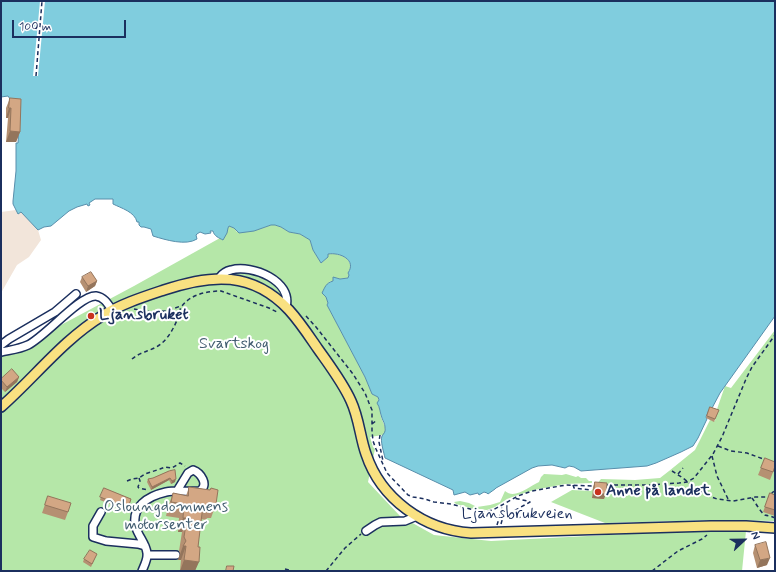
<!DOCTYPE html>
<meta charset="utf-8">
<style>
body{margin:0}
#map{position:relative;width:776px;height:572px;overflow:hidden;background:#fff;font-family:Mynerve,sans-serif}
canvas{display:block}
.frame{position:absolute;inset:0;border:2px solid #1b2f5e;pointer-events:none}
.north{position:absolute;left:724px;top:520px;width:40px;height:40px;-webkit-text-stroke:3px #fff;paint-order:stroke;rotate:68deg;font-size:11px;font-weight:700;line-height:16px;text-align:center;color:#1b2f5e}
.north::after{content:'';display:block;margin:auto;width:14px;height:18px;background:#1b2f5e;clip-path:polygon(50% 0,100% 100%,50% 72%,0 100%)}
.scale{position:absolute;left:12px;top:20px;width:114px;height:18px;box-sizing:border-box;border:2px solid #1b2f5e;border-top:0;padding-left:5px;font-size:12px;line-height:14px;white-space:nowrap;color:#1b2f5e;-webkit-text-stroke:3px #fff;paint-order:stroke}
</style>
<div id="map">
<canvas width="776" height="572"></canvas>
<div class="frame"></div>
<div class="north">N</div>
<div class="scale">100 m</div>
</div>
<script>
const g = document.querySelector('canvas').getContext('2d');
g.lineJoin = 'round';
function fillPath(path, color) { g.fillStyle = color; g.fill(path, 'evenodd'); }
function strokePath(path, color, width, dash) { g.strokeStyle = color; g.lineWidth = width; g.lineCap = dash ? 'butt' : 'round'; g.setLineDash(dash || []); g.stroke(path); }
function label(font, color, halo, rows, align = 'center') {
  g.font = font + ' Mynerve,sans-serif'; g.lineWidth = 4; g.setLineDash([]); g.textBaseline = 'middle'; g.strokeStyle = halo; g.fillStyle = color; for (const [text, x, y, turn = 0] of rows) {
    g.save(); g.translate(x, y); g.rotate((+turn || 0) * Math.PI / 180); g.textAlign = isNaN(turn) ? turn : align; if (halo) g.strokeText(text, 0, 0); g.fillText(text, 0, 0); g.restore();
  }
}
fillPath(new Path2D(`
 M16 210 18 214 21 211 38 230 41 240 29 257 17 265 1 293V212Z`), '#f2e5da');
fillPath(new Path2D(`
 M271 225H275L281 227 289 232 300 234 310 240 313 250 321 263 328 257V254C339 252 357 260 348 273L349 275 348 278 340 279 336 278 333 281 329 282 326 297 328 303 327 305 365 377 372 394 378 397 381 417 385 427V433L383 435 370 437 373 447 375 449 368 482 400 516 434 535 491 541 704 530 746 531 742 571H1V357L134 286 220 238 223 240 228 228 229 226 234 228 237 232C249 233 260 229 271 225Z
 M775 330V521L714 520 605 523 551 502 572 490 591 491 601 479 635 480 660 478 669 471 695 450 710 420 715 421 716 412 725 386 731 388Z
 M544 474 562 475 566 474 576 477 578 476 581 478H586L589 481H592V483L565 484 534 490 515 496 507 499 495 507 487 510 474 509 456 504 454 502 460 501 469 503 477 507 490 505 500 502 505 491C515 500 529 486 539 482L541 477Z`), '#b5e7a8');
const water = new Path2D(`
 M1 1H775V316L720 393 711 410H709L706 417 707 419 698 438 693 446 681 452 656 463 647 466 581 471 574 467 569 466 565 468 552 465 538 466 532 468 496 488 495 489 488 494 487 493 484 492 479 495 478 493 470 495 465 492 454 495 453 490 385 458C384 453 380 441 382 436 384 433 386 432 385 427 385 424 383 421 382 418 380 413 380 407 377 403L379 400 378 397 372 394 365 377 327 305 328 303 326 297 322 293C325 287 326 283 333 281V277L340 279 348 278 349 275 348 273C357 260 340 252 328 254V257L321 263 313 250 310 240 300 234 289 232 281 227 275 225H271L254 231 239 233 234 228 229 226 228 228 227 233 223 240C219 238 214 236 213 231H210L211 233 205 234 200 232 197 234 196 235 197 239C186 246 166 240 153 236L151 229 144 227H141L139 225V222H137C135 212 121 208 113 204V199H95L89 203 90 205 88 206 87 204 77 207 69 211 51 226 44 227 38 230 21 212 18 214 13 204V201L16 171V143H18L20 106H15L8 96 1 97Z`);
fillPath(water, '#80cdde');
strokePath(water, '#588eab', 1);
fillPath(new Path2D(`
 M40 1H45L38 76H33Z`), '#fff');
const minor = new Path2D(`
 M219 278C222 274 226 271 231 270 252 264 293 281 286 307
 M1 345 9 339 55 312 76 294
 M1 352C10 350 20 349 28 345 45 337 80 295 96 296 104 297 108 304 112 310
 M101 512 93 526V537L106 541 138 544 145 546
 M366 531 375 525 381 522 405 521 417 516
 M147 555H176
 M142 571C144 566 148 559 147 553 146 544 139 537 136 528 130 507 148 496 166 492 177 490 189 492 200 491 209 485 201 473 193 470L188 473 177 491`);
const major = new Path2D(`
 M1 407C35 377 63 340 102 316 121 304 143 297 164 290 212 274 252 271 289 310 300 322 309 336 318 349 330 366 343 383 351 401 359 418 360 437 366 454 381 499 424 530 471 533L711 526H746L775 528`);
strokePath(minor, '#1b2f5e', 10);
strokePath(major, '#1b2f5e', 12);
strokePath(new Path2D(`
 M36 76 42 1
 M134 309 152 312 166 311 181 306
 M306 316 316 327 353 374 365 393 369 403 372 410V431L373 441 376 449 387 473 408 495 413 497 425 499 434 502 451 504 482 512 493 510 518 496 532 491 566 485 595 486
 M132 359C141 351 153 351 162 343 168 338 174 328 177 320 179 315 179 310 182 306 191 294 208 291 221 291L269 308 277 312
 M372 424 377 420
 M380 435 379 442 383 461
 M718 446 731 451 747 453 766 460
 M712 456 717 476 729 501
 M672 471 683 478 695 488 709 496 717 499 733 501 755 497H769
 M678 474 683 468
 M139 478 140 481 138 487 139 488 148 490
 M127 481 132 479 139 478 145 474 160 469 165 467 172 468 180 463 185 466
 M573 485 574 488 591 490
 M607 485H647L679 483 687 482 694 478 698 473 713 454 722 437 746 379 752 367 775 335
 M771 494 775 490
 M752 498C755 502 761 513 765 515 768 516 772 516 775 518
 M518 510 520 518
 M501 524 503 517 530 502 528 501 513 498
 M497 525 503 505
 M285 569 293 571
 M326 571 345 548 361 534
 M652 571 678 551 702 539 707 535`), '#1b2f5e', 1.5, [4, 3]);
strokePath(minor, '#fff', 7);
strokePath(major, '#f9e181', 9);
fillPath(new Path2D(`
 M10 98 20 132 16 142H6L8 118H6V108Z
 M82 277 97 281 95 286 86 292 80 282Z
 M19 377 17 382 5 392 1 388V379Z
 M710 407 719 410 714 422 706 418Z
 M765 458 775 467 770 480 758 475Z
 M169 471 175 482 171 484 169 480 151 490 147 482 148 479 153 478Z
 M595 482 604 499 592 498 593 487Z
 M189 487 210 490 211 488 216 504 211 518H207L206 520 201 519 198 547 195 571H180L181 560H178L180 554 179 551 182 532H178L179 518 166 516 168 507 173 493 186 496Z
 M104 488 131 499 127 511 100 500Z
 M770 493 775 495V516L763 512Z
 M48 496 68 512 65 520 42 513Z
 M755 545 767 565 757 568 753 553Z
 M97 554 91 567 83 562 84 559Z`), '#b59072');
fillPath(new Path2D(`
 M9 108H11L8 118H6Z
 M10 131 20 132 16 142H6Z
 M97 281 95 286 86 292 88 286Z
 M19 377 17 382 5 392 7 387Z
 M170 478 169 480 151 490 152 487Z
 M176 479 175 482 171 484 172 481Z
 M594 493 606 494 604 499 592 498Z
 M183 518H187L182 532H178Z
 M183 546H186L181 560H178Z
 M770 558 767 565 757 568 760 560Z
 M184 560 199 562 195 571H180Z`), '#94755c');
const building = new Path2D(`
 M10 98 21 99 20 132 10 131 11 108H9Z
 M91 272 97 281 88 286 82 277Z
 M12 369 19 377 7 387 1 380V379Z
 M710 407 719 410 715 419 707 416Z
 M765 458 775 462V466L773 472 761 468Z
 M175 470 176 479 172 481 170 478 152 487 148 479 153 478 169 471Z
 M595 482 607 483 606 494 594 493Z
 M189 487 210 490 211 488 218 490 216 504H211V506L203 505 198 547H200L199 562 184 560 186 546H183L186 541 184 537 187 518H183L184 504 171 502 173 493 188 496Z
 M104 488 131 499 128 508 100 497Z
 M770 493 775 495V510L765 507Z
 M48 496 71 503 68 512 45 505Z
 M766 542 770 558 760 560 755 545Z
 M90 550 97 554 92 564 84 559Z
 M227 566H234L233 571H226Z`);
fillPath(building, '#d3a784');
strokePath(building, '#94755c', 1);
for (const [x, y, r, color] of [
 [91,316,4,"#c8321e"],
 [598,492,4,"#c8321e"]
]) { const dot = new Path2D(); dot.arc(x, y, r, 0, 2 * Math.PI); g.fillStyle = color; g.fill(dot); strokePath(dot, '#fff', 1.5); }
label('bold 16px', '#1b2f5e', '#fff', [
 ["Ljansbruket",99,316],
 ["Anne på landet",606,492]
], 'left');
label('16px', '#425d70', '#fff', [
 ["Svartskog",234,345],
 ["Osloungdommens",166,508],
 ["motorsenter",166,526]
]);
label('16px', '#1b2f5e', '#fff', [
 ["Ljansbrukveien",517,515]
]);
</script>
